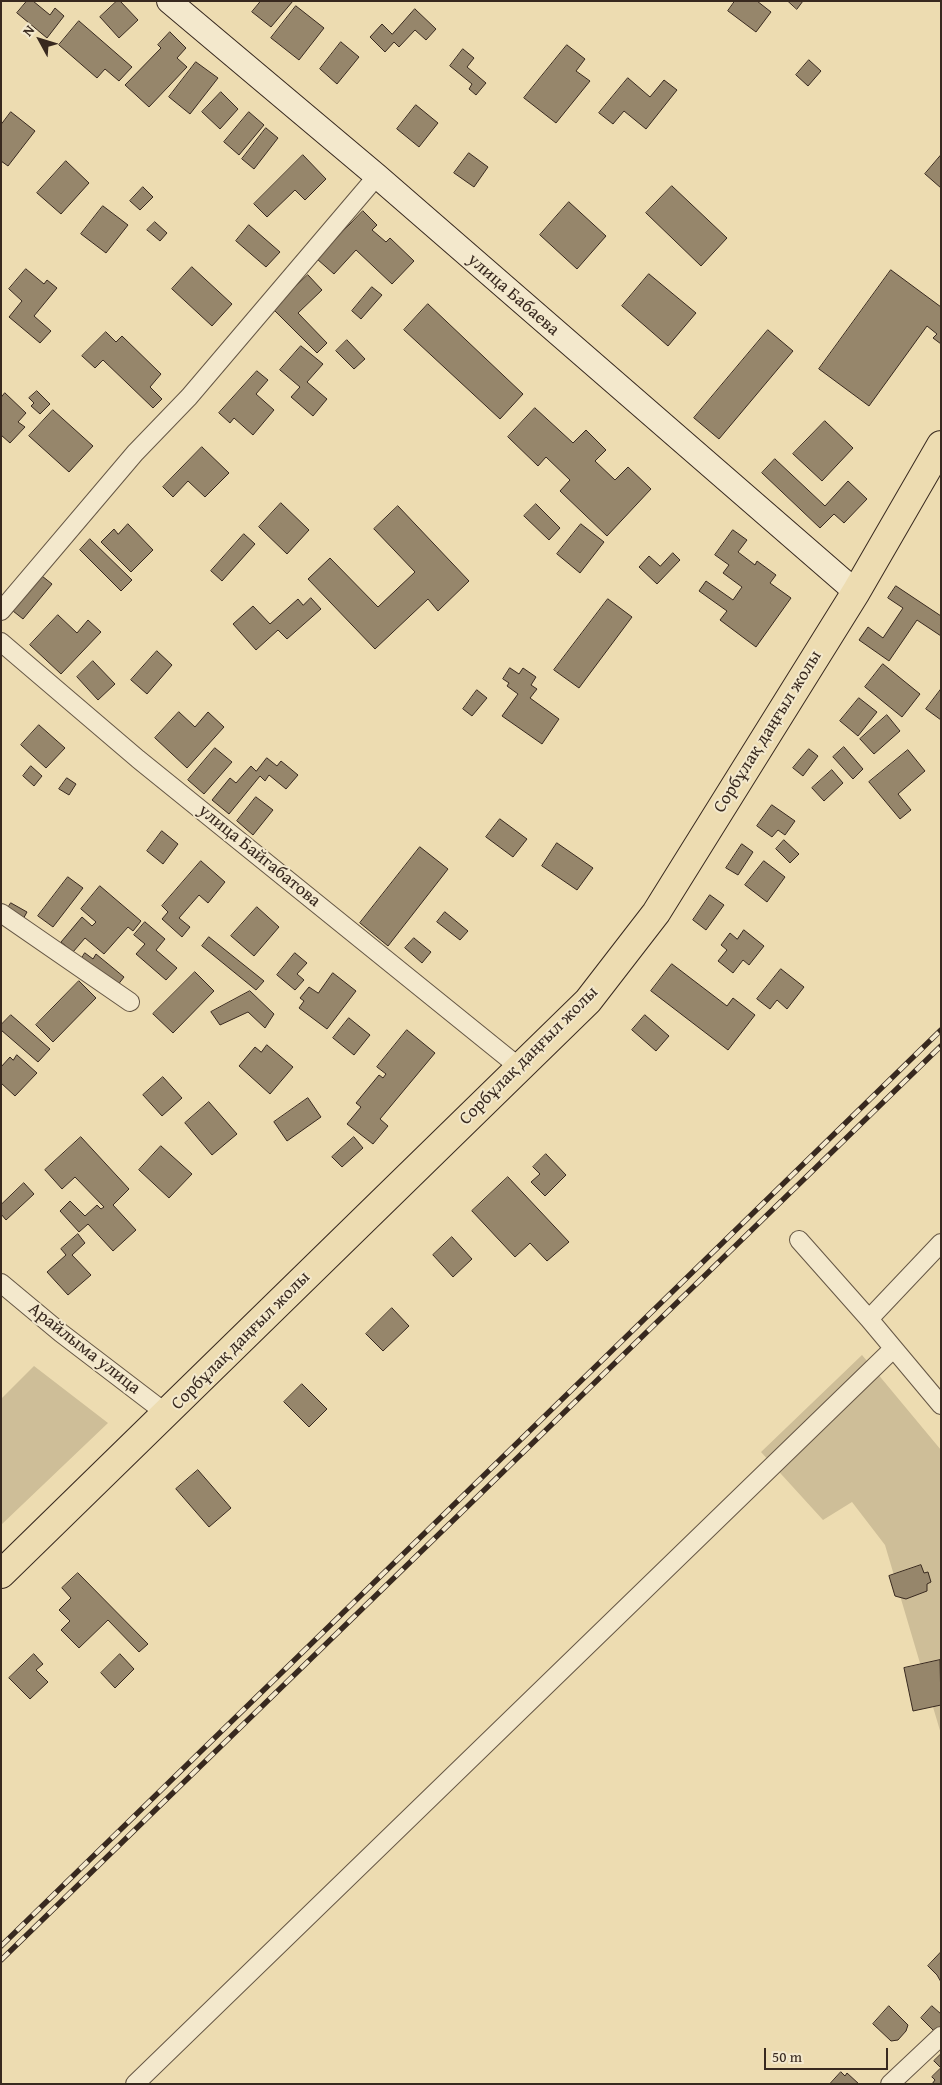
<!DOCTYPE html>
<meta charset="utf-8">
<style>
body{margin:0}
#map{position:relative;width:942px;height:2085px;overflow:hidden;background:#eddcb1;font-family:"Gentium Book Plus",serif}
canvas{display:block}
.frame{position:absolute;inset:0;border:2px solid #38291f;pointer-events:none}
.north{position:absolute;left:15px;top:15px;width:50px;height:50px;-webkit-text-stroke:4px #f3e8cc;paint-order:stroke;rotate:309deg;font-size:14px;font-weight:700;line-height:20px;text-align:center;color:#38291f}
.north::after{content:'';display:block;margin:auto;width:18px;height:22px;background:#38291f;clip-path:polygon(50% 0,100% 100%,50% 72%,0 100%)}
.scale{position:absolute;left:764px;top:2048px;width:124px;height:22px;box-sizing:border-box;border:2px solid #38291f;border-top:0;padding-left:6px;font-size:15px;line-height:18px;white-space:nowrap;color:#38291f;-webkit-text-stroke:4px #f3e8cc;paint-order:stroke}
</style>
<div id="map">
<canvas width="942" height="2085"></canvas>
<div class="frame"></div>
<div class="north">N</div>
<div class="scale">50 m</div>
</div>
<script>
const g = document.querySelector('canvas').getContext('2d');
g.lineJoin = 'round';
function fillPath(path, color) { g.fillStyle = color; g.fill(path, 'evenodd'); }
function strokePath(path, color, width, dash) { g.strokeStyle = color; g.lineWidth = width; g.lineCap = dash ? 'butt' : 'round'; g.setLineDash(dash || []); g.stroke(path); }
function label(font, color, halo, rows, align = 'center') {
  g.font = font + ' "Gentium Book Plus",serif'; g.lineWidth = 4; g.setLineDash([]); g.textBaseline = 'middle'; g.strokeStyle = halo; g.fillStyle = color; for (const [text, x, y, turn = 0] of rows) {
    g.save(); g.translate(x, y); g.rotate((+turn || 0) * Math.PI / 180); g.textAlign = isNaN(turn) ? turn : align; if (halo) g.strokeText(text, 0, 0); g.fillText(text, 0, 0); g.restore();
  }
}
fillPath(new Path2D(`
 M862 1355 941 1450V1734L885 1545 852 1502 823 1520 761 1452Z
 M34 1366 108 1423 1 1525V1399Z`), '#cebe98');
const building = new Path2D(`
 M27 1H33L50 15 55 8 64 16 47 38 17 13Z
 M117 1H120L138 20 119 38 100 17Z
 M261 1H293L271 27 252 12Z
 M735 1H757L771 12 756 32 728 11Z
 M788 1H803L797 9Z
 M296 6 324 28 299 60 271 38Z
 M415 9 436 29 426 40 415 30 399 47 394 42 385 52 370 37 382 24 392 34Z
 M79 21 132 67 119 81 105 69 97 78 59 45Z
 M170 32 186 48 177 58 187 67 149 107 125 85 161 48 158 45Z
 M341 42 359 57 337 84 320 69Z
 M567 45 585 59 576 71 590 81 556 123 524 98Z
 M463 49 474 58 467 67 486 83 476 95 469 89 472 84 450 66Z
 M809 60 821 71 808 86 796 75Z
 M196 62 218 78 190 114 169 97Z
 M628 78 650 97 664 80 677 90 646 129 624 111 613 124 599 113Z
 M221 92 238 109 220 129 202 112Z
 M416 105 438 123 419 147 397 129Z
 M11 112 35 131 8 166 1 161V125Z
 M249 112 264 125 239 155 224 142Z
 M266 128 278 138 254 169 242 159Z
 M469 153 488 167 474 187 454 173Z
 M303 155 326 179 305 200 295 190 267 217 254 204Z
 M941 155V188L925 174Z
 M66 161 89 183 61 214 37 193Z
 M672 186 727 238 701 266 646 213Z
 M143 187 153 197 140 210 130 201Z
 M569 202 606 236 577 269 540 235Z
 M103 206 128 225 106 253 81 234Z
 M363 211 377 225 372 230 386 242 390 238 414 261 392 284 356 250 334 274 317 259Z
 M155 222 167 233 160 241 147 230Z
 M249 225 280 252 266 267 236 241Z
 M192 267 232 304 212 326 172 289Z
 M26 269 44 284 47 280 57 288 34 316 51 331 40 343 9 317 22 301 9 289Z
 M891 270 941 307V344L933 338 937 334 927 326 869 406 819 369Z
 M649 274 696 313 668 346 622 306Z
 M308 275 322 290 298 313 327 343 317 353 273 309Z
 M372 287 382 295 361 319 352 311Z
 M428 304 523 394 500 419 404 330Z
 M768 330 793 351 719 439 694 418Z
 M106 332 116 342 122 336 161 374 150 387 162 399 153 408 103 360 95 368 82 356Z
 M347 340 365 359 354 369 336 351Z
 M301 346 323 364 307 382 327 399 313 416 291 397 300 387 280 370Z
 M257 371 268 380 256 394 274 410 253 435 234 418 230 423 219 413Z
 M37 391 50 404 40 414 31 406 34 403 29 398Z
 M5 393 26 413 18 422 25 427 10 443 1 435V398Z
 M535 408 573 443 586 430 606 450 595 461 615 480 628 467 651 489 607 536 560 491 570 480 546 457 538 466 508 437Z
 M53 410 93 446 69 472 29 436Z
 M825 421 853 448 822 481 793 454Z
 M202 447 229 473 205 497 188 481 173 497 163 487Z
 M775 459 825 506 848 481 867 499 844 523 834 514 820 528 762 473Z
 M281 503 309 530 287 554 259 527Z
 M536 504 560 528 549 540 524 516Z
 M398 506 469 581 438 611 428 599 375 649 308 579 330 558 378 607 415 572 374 529Z
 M128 524 153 550 131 572 101 542 114 529 118 534Z
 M581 524 604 542 580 573 557 554Z
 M733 530 747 540 738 552 755 565 757 561 776 575 770 583 791 598 756 647 720 620 727 611 699 591 706 581 733 600 742 587 723 573 729 565 715 555Z
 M244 534 255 544 222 581 211 571Z
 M90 539 132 580 121 591 80 550Z
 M673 553 680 560 657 584 639 567 649 556 660 566Z
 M42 576 52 584 23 619 13 611Z
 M896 586 941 616V636L917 620 889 661 859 640 868 627 883 638 903 608 888 598Z
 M311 598 321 609 287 639 278 630 256 650 233 624 253 606 270 624 298 599 303 605Z
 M608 599 632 617 579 688 554 670Z
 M58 615 77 633 88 620 101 632 61 674 30 645Z
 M157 651 172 665 147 694 131 680Z
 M93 661 115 684 98 700 77 677Z
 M883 664 920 694 902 717 865 687Z
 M510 668 519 674 523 668 536 677 531 685 537 689 530 698 559 719 542 744 502 716 518 694 507 686 509 683 503 679Z
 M941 689V720L926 709Z
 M477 690 487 698 472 716 463 709Z
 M859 698 877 712 858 736 840 721Z
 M179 712 195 727 208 712 224 727 187 768 155 738Z
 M887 715 900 731 874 754 860 739Z
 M39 725 65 748 46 768 21 745Z
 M844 747 863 769 853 779 833 757Z
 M215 748 232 762 204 794 188 780Z
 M809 749 818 756 803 776 793 768Z
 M908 750 925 771 898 794 911 810 900 819 869 782Z
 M267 758 277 766 281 761 298 775 286 789 269 775 265 781 260 776 229 814 212 800 230 778 236 783 251 766 256 771Z
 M31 766 42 776 34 786 23 776Z
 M832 770 843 783 824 801 812 788Z
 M67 778 76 784 69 795 59 789Z
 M256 797 273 810 253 835 237 821Z
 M772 805 795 821 785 835 778 830 772 837 757 826Z
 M500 819 527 839 513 857 486 837Z
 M162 831 178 844 163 864 147 851Z
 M784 840 799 854 790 863 776 849Z
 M557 843 593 868 577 890 542 866Z
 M742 844 753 852 738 875 726 868Z
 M420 847 448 869 388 946 360 923Z
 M201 861 225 882 208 903 199 895 179 918 190 927 182 937 162 919 168 912 162 906Z
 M764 861 785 877 767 902 745 885Z
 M68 877 83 888 53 927 38 916Z
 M100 886 141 921 133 931 128 927 104 954 85 938 73 952 61 942 82 917 92 926 96 922 81 909Z
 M710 895 724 905 706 930 693 920Z
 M11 903 27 912 22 921 6 911Z
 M257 907 279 927 254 956 231 936Z
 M445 912 468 931 460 940 437 922Z
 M145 922 165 939 156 950 177 968 166 980 136 954 145 944 134 935Z
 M744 930 764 946 749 965 743 960 733 973 718 961 727 950 721 945 730 933 737 939Z
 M209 937 264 981 256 990 202 946Z
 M414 938 431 952 422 963 405 948Z
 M85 953 93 959 96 954 124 977 117 986 82 958Z
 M295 953 307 963 297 974 304 980 295 990 277 975Z
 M672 964 727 1006 733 998 755 1015 728 1050 651 991Z
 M781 969 804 987 787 1009 777 1000 770 1009 757 999Z
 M195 972 214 991 173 1033 153 1014Z
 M333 973 356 991 327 1029 299 1008 304 1001 300 998 309 987 318 993Z
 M79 981 96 998 53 1042 36 1025Z
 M250 991 274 1014 265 1028 248 1012 220 1025 211 1012Z
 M11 1015 50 1049 38 1062 1 1030V1025Z
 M645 1015 669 1036 656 1051 632 1030Z
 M349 1018 370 1035 354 1055 333 1038Z
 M407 1030 435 1053 380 1119 388 1126 373 1144 347 1124 361 1107 356 1103 379 1075 383 1078 386 1074 377 1067Z
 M267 1045 293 1067 270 1094 239 1066 255 1047 261 1052Z
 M17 1055 37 1073 15 1096 1 1083V1067L10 1057 13 1060Z
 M163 1077 182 1098 162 1116 143 1095Z
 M308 1098 321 1117 287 1141 274 1122Z
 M209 1102 237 1134 212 1155 185 1123Z
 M81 1137 129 1189 113 1205 136 1230 113 1251 88 1224 79 1232 60 1211 70 1201 85 1216 97 1205 101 1209 104 1207 75 1177 62 1189 45 1170Z
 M354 1137 363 1148 342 1167 332 1157Z
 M161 1146 192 1174 169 1198 139 1170Z
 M546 1154 566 1175 545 1196 531 1182 540 1174 533 1167Z
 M508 1177 569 1242 547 1261 530 1243 515 1257 472 1211Z
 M24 1183 34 1194 6 1220 1 1214V1205Z
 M78 1234 85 1243 72 1255 91 1275 68 1295 47 1272 66 1255 61 1249Z
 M452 1237 472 1259 453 1277 433 1255Z
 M392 1308 409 1326 383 1351 366 1334Z
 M302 1384 327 1409 309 1427 284 1402Z
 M198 1470 231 1508 209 1527 176 1489Z
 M921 1565 924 1573 928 1572 931 1582 927 1584V1591L906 1599 895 1596 889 1576Z
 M78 1573 148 1644 139 1652 108 1620 79 1648 61 1630 70 1621 59 1610 71 1598 62 1588Z
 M34 1654 43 1664 36 1670 48 1682 30 1699 9 1678Z
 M120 1654 134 1669 115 1688 101 1673Z
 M940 1660 941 1705 913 1711 904 1668Z
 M941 1952V1982L937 1975 928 1966Z
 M889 2006 908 2025 906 2031 898 2040 891 2041 873 2024Z
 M932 2006 941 2014V2028L936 2033 921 2018Z
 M941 2054V2067H940L934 2061Z
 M941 2068V2084H932L935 2080 932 2077Z
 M841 2072 845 2076 847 2073 859 2084H830Z`);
fillPath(building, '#96866b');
strokePath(building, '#38291f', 1);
const street = new Path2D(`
 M1 611 135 453 189 397 377 176
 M1 642 138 759 519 1067
 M1 913 130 1002
 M799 1240 869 1319 941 1405
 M1 1283 61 1333 167 1414
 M869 1319 941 1243
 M135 2084 893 1349
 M890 2084 941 2036`);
const secondary = new Path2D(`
 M169 1 377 176 856 592`);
const primary = new Path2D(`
 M1 1574 588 1001 656 913 856 592 941 445`);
strokePath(street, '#655644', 20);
strokePath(secondary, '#38291f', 26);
strokePath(primary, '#38291f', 30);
strokePath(street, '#f3e8cc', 18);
strokePath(secondary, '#f3e8cc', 24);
strokePath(primary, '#eddcb1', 28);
const rail = new Path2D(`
 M1 1946 941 1030
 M1 1960 941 1046`);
strokePath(rail, '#38291f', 5.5);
strokePath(rail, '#f3e8cc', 4, [11]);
label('18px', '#38291f', '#f3e8cc', [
 ["улица Бабаева",513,295,41],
 ["Сорбұлақ даңғыл жолы",768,732,-58],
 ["улица Байгабатова",259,856,39],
 ["Сорбұлақ даңғыл жолы",529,1056,-45],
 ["Сорбұлақ даңғыл жолы",241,1341,-45],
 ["Арайлыма улица",84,1349,38]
]);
</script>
